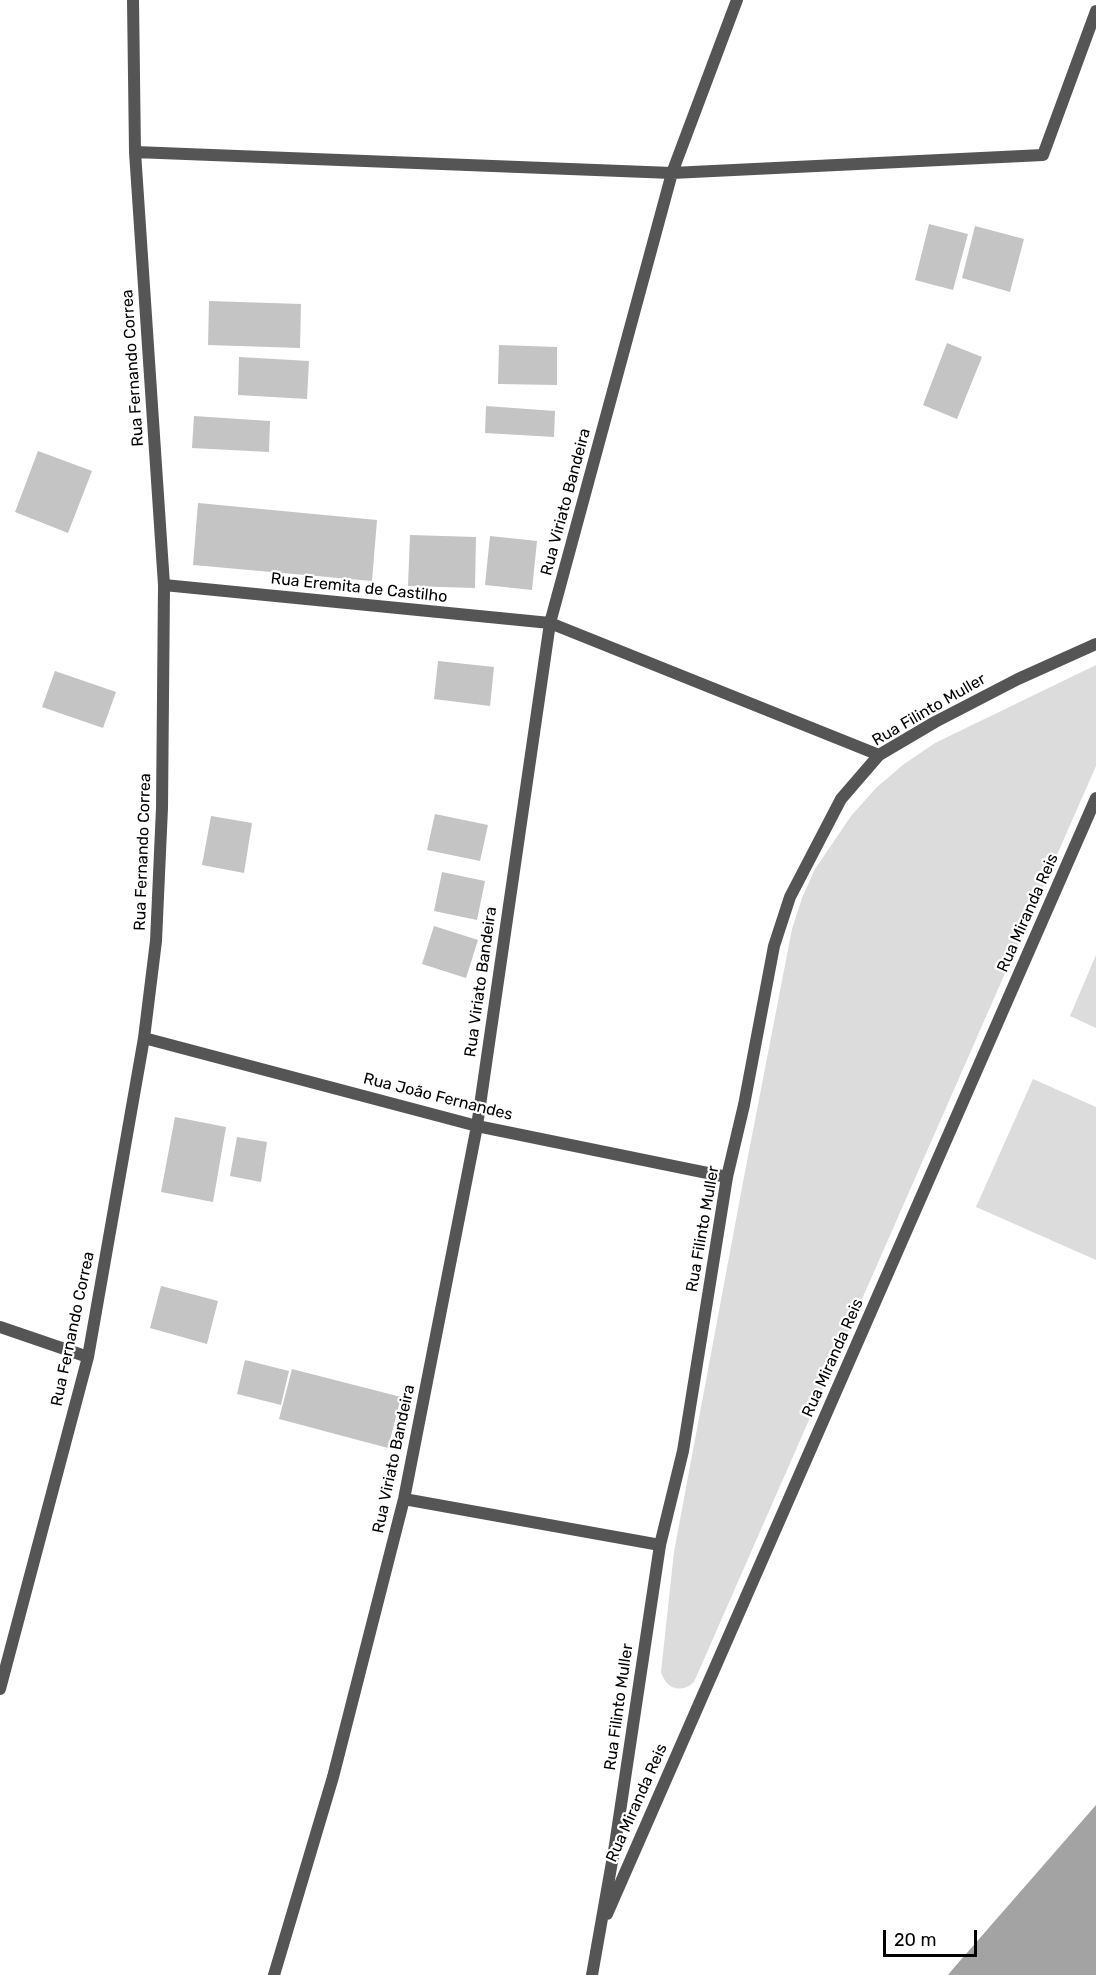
<!DOCTYPE html>
<meta charset="utf-8">
<style>
body{margin:0}
#map{position:relative;width:1096px;height:1975px;overflow:hidden;background:#fff;font-family:Rubik,sans-serif}
canvas{display:block}
.scale{position:absolute;left:883px;top:1930px;width:94px;height:27px;box-sizing:border-box;border:3px solid #000;border-top:0;padding-left:8px;font-size:18px;line-height:21px;white-space:nowrap;color:#000;-webkit-text-stroke:4px #fff;paint-order:stroke}
</style>
<div id="map">
<canvas width="1096" height="1975"></canvas>
<div class="scale">20 m</div>
</div>
<script>
const g = document.querySelector('canvas').getContext('2d');
g.lineJoin = 'round';
function fillPath(path, color) { g.fillStyle = color; g.fill(path, 'evenodd'); }
function strokePath(path, color, width, dash) { g.strokeStyle = color; g.lineWidth = width; g.lineCap = dash ? 'butt' : 'round'; g.setLineDash(dash || []); g.stroke(path); }
function label(font, color, halo, rows, align = 'center') {
  g.font = font + ' Rubik,sans-serif'; g.lineWidth = 4.5; g.setLineDash([]); g.textBaseline = 'middle'; g.strokeStyle = halo; g.fillStyle = color; for (const [text, x, y, turn = 0] of rows) {
    g.save(); g.translate(x, y); g.rotate((+turn || 0) * Math.PI / 180); g.textAlign = isNaN(turn) ? turn : align; if (halo) g.strokeText(text, 0, 0); g.fillText(text, 0, 0); g.restore();
  }
}
fillPath(new Path2D(`
 M1096 665V766L694 1682C681 1694 666 1689 661 1672L674 1552 743 1182 792 929 802 898 815 869 851 816 876 788 904 764 935 743Z
 M1096 955V1028L1070 1016Z
 M1033 1079 1096 1107V1260L976 1207Z`), '#dcdcdc');
fillPath(new Path2D(`
 M1096 1805V1975H948L952 1970Z`), '#a3a3a3');
fillPath(new Path2D(`
 M929 224 968 234 953 290 915 280Z
 M975 226 1024 239 1010 292 962 278Z
 M209 301 301 304 300 348 208 345Z
 M947 343 982 357 957 419 923 405Z
 M499 345 557 347V385L498 384Z
 M239 357 309 361 307 399 238 395Z
 M486 406 555 411 554 437 485 433Z
 M194 416 270 421 269 452 192 448Z
 M38 451 92 471 68 533 15 512Z
 M198 503 377 520 372 581 193 565Z
 M410 535 476 537 475 588 408 586Z
 M490 536 537 541 532 590 485 585Z
 M438 661 494 667 490 706 434 699Z
 M55 671 116 692 103 728 42 707Z
 M435 814 488 825 480 861 427 850Z
 M211 816 252 823 244 873 202 865Z
 M442 872 485 881 477 920 434 911Z
 M434 926 478 940 466 978 422 964Z
 M175 1117 226 1127 213 1202 161 1192Z
 M237 1137 267 1142 261 1182 230 1176Z
 M161 1286 218 1301 207 1344 150 1328Z
 M245 1360 289 1371 281 1405 237 1394Z
 M292 1369 401 1397 388 1448 279 1419Z`), '#c4c4c4');
strokePath(new Path2D(`
 M135 152 672 173 1043 155 1096 11
 M164 585 550 623 879 755
 M144 1038 477 1126 727 1177
 M0 1327 88 1357
 M404 1499 660 1545
 M0 1689 88 1357 144 1038 156 941 162 808 164 585 135 152 133 0
 M274 1975 333 1777 404 1499 477 1126 550 623 672 173 737 0`), '#555', 12);
strokePath(new Path2D(`
 M607 1914 1096 798
 M592 1975 615 1845 660 1545 683 1451 727 1177 744 1105 774 946 790 897 841 799 879 755 935 722 1018 679 1096 644`), '#555', 12);
label('16px', '#000', '#fff', [
 ["Rua Fernando Correa",133,368,-94],
 ["Rua Viriato Bandeira",566,502,-75],
 ["Rua Eremita de Castilho",359,588,6],
 ["Rua Filinto Muller",929,710,-30],
 ["Rua Fernando Correa",143,852,-88],
 ["Rua Miranda Reis",1028,913,-66],
 ["Rua Viriato Bandeira",481,982,-82],
 ["Rua João Fernandes",438,1097,14],
 ["Rua Filinto Muller",703,1229,-80],
 ["Rua Fernando Correa",73,1329,-78],
 ["Rua Miranda Reis",833,1358,-66],
 ["Rua Viriato Bandeira",394,1459,-78],
 ["Rua Filinto Muller",619,1707,-82],
 ["Rua Miranda Reis",637,1803,-66]
]);
</script>
